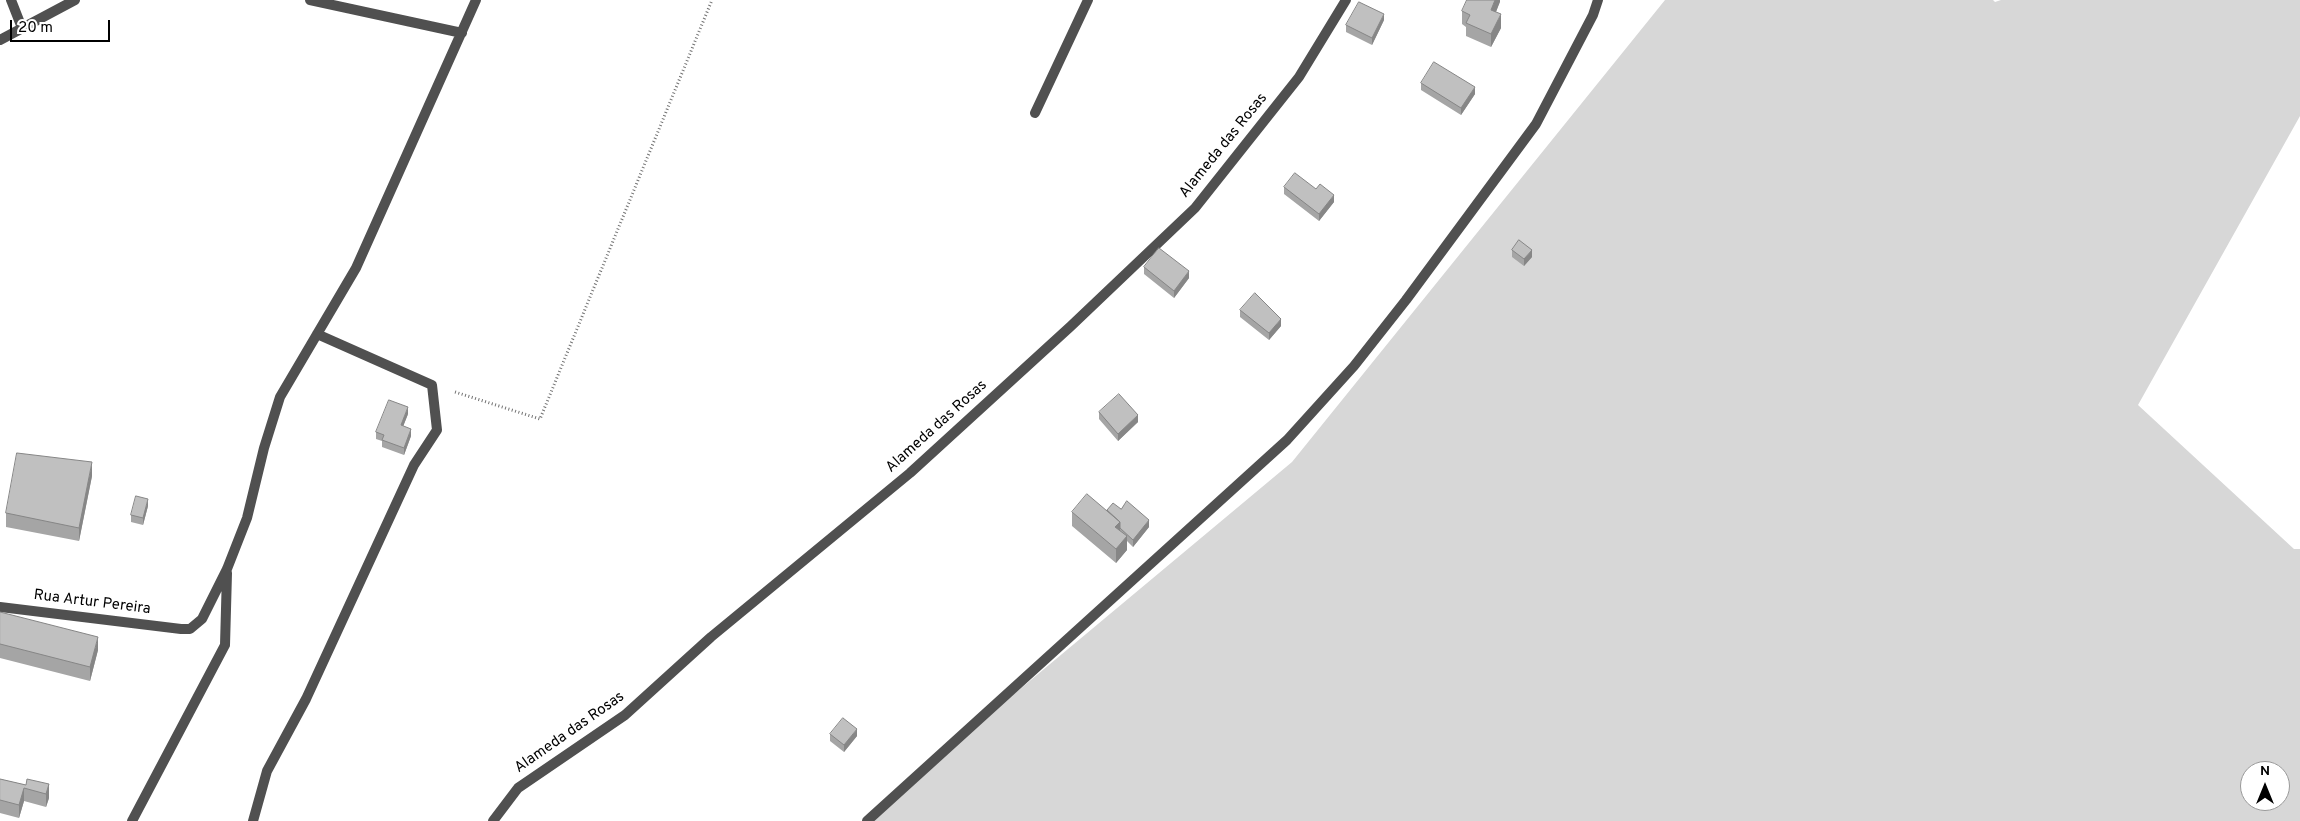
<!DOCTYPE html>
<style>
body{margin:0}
#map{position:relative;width:2300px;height:821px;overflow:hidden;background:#fff;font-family:Overpass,sans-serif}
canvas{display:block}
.north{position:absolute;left:2240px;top:761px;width:50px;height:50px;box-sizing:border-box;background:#fff;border:1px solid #999;border-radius:50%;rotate:0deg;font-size:14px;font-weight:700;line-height:20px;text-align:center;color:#000}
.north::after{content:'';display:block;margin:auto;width:18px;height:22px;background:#000;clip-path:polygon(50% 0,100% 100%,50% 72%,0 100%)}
.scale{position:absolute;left:10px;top:20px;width:100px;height:22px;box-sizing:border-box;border:2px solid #000;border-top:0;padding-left:6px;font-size:15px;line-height:18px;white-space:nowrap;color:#000;-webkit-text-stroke:4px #fff;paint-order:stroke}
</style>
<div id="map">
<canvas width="2300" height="821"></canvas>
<div class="north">N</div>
<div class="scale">20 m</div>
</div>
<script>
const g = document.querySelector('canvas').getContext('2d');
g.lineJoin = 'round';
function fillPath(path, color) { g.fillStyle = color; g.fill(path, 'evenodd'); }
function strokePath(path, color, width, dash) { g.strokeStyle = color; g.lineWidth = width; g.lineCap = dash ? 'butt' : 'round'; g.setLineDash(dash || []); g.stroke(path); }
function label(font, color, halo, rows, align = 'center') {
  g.font = font + ' Overpass,sans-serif'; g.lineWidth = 4; g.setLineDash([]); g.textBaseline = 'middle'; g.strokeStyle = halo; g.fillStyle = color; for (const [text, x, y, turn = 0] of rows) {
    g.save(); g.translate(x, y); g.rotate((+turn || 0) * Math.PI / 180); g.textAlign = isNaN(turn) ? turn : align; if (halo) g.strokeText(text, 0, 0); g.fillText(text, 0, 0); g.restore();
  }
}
fillPath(new Path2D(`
 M1665 0H1993L1995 2 2001 0H2300V116L2138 405 2294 549H2300V821H862L1292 462ZM2250 771H2280V801H2250Z`), '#d7d7d7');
strokePath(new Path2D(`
 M455 392 540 419 712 0`), '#727272', 3, [1, 2.5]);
strokePath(new Path2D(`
 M11 0 22 28
 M310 0 462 33
 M0 40 75 0
 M1035 113 1088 0
 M0 607 181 629H190L202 619 227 569 247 518 264 448 280 397 356 268 476 0
 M132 821 225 645 227 573
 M253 821 267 771 306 699 414 465 437 430 432 385 317 334
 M493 821 518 788 625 715 711 637 910 473 1071 326 1195 208 1299 77 1346 0
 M867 821 1287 440 1354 366 1406 300 1536 124 1593 15 1598 0`), '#505050', 10);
fillPath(new Path2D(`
 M1500 0 1496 12 1501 28 1491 47 1466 36V27L1462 24V11Z
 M1384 20 1372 45 1346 32V25Z
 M1421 83 1475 94 1461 115 1421 90Z
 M1284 187 1316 189 1334 202 1319 221 1284 194Z
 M1512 250 1532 257 1524 266 1512 257Z
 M1144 267 1189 278 1174 298 1144 274Z
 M1240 310 1281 326 1269 340 1240 317Z
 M1099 412 1138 422 1118 441 1099 419Z
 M408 414 403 426 411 436 404 455 382 447V441L376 439V432Z
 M92 476 79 541 6 527V513Z
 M148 506 143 525 131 522V515Z
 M1121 509 1149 527 1133 547 1127 541V550L1116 563 1072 526V512Z
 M0 612 98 650 90 681 0 658Z
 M830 734 857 736 844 752 830 741Z
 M0 779 26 785 49 784V798L46 807 24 801 19 818 0 813Z`), '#a5a5a5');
fillPath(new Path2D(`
 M1495 0H1500V2L1491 24V10Z
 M1384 14V20L1372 45V38Z
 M1501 14V28L1491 47V34Z
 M1475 87V94L1461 115V108Z
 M1334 195V202L1319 221V214Z
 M1532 250V257L1524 266V259Z
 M1189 271V278L1174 298V291Z
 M1281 319V326L1269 340V333Z
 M408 407V414L401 432V425Z
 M1138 415V422L1118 441V434Z
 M411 429V436L404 455V448Z
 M92 462V476L79 541V528Z
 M148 499V506L143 525V518Z
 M1149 520V527L1133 547V540Z
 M1120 522V535L1115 527Z
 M1127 536V550L1116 563V549Z
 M98 637V650L90 681V667Z
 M857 729V736L844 752V745Z
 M49 784V798L46 807V794Z
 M24 788V801L19 818V805Z`), '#868686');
const building = new Path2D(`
 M1467 0H1495L1491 10 1501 14 1491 34 1466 23 1470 15 1462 11Z
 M1359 2 1384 14 1372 38 1346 25Z
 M1434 62 1475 87 1461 108 1421 83Z
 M1295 173 1316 189 1320 184 1334 195 1319 214 1284 187Z
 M1519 240 1532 250 1524 259 1512 250Z
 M1159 248 1189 271 1174 291 1144 267Z
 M1255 293 1281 319 1269 333 1240 310Z
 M1119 394 1138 415 1118 434 1099 412Z
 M389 400 408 407 401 425 411 429 404 448 382 440 384 435 376 432Z
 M17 453 92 462 79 528 6 513Z
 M1087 494 1120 522 1115 527 1127 536 1116 549 1072 512Z
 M136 496 148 499 143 518 131 515Z
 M1127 501 1149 520 1133 540 1120 528V522L1107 510 1113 503 1121 509Z
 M0 612 98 637 90 667 0 644Z
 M843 718 857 729 844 745 830 734Z
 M0 779 26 785 27 779 49 784 46 794 24 788 19 805 0 800Z`);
fillPath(building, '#c0c0c0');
strokePath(building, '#868686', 1);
label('15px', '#000', '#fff', [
 ["Alameda das Rosas",1224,146,-51],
 ["Alameda das Rosas",937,427,-42],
 ["Rua Artur Pereira",92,603,7],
 ["Alameda das Rosas",570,733,-35]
]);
</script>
